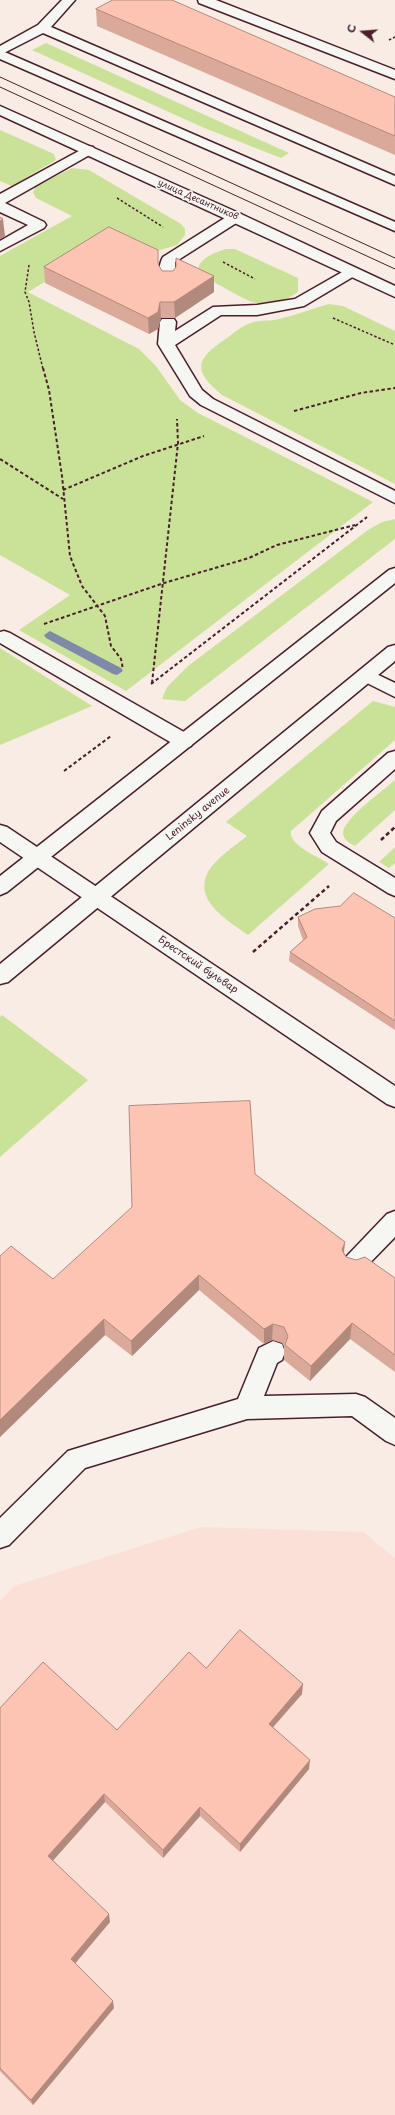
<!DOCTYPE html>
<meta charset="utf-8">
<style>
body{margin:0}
#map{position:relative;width:395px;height:2115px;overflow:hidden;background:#f8ece5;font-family:"Playpen Sans",sans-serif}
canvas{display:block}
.north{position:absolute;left:343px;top:12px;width:40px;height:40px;-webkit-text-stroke:3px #f6f6f2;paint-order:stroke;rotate:287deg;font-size:11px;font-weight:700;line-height:16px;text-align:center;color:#4a1f2b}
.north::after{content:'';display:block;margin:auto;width:14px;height:18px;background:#4a1f2b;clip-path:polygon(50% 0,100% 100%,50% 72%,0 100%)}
</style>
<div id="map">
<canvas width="395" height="2115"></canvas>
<div class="north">С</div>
</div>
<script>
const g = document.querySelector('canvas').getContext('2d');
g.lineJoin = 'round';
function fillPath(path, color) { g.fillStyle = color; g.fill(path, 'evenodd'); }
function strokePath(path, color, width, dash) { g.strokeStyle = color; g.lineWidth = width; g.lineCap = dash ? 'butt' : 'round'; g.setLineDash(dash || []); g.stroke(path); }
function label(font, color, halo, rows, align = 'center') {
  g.font = font + ' "Playpen Sans",sans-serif'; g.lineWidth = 3.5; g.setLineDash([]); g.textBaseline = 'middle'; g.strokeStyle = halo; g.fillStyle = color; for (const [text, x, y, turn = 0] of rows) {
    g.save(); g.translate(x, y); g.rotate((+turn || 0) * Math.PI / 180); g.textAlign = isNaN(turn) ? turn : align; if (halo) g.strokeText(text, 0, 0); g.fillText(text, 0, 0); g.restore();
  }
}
fillPath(new Path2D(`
 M201 1527 363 1532 395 1558V2115H0V1601L14 1586Z`), '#fae0d6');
fillPath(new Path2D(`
 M46 43 289 153 281 158 202 127 32 50Z
 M0 130 54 154 56 160 12 186 0 181Z
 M72 168 89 170 181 224 185 229V235L177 245 157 251 124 234 28 292 139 349 156 366 180 400 198 413 373 502 126 691 19 630 70 595 0 555V256L72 216 36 198 33 192 36 186Z
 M226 249H235L298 278V292C290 298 272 306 260 304 246 302 209 280 198 270 199 258 216 252 226 249Z
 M329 304 343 306 395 331V484L222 395C191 369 196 359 227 338 234 333 243 325 251 323 258 320 267 321 275 320 293 316 311 309 329 304Z
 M395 519V539L185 701 162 699 167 687 188 666 368 530 382 522Z
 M0 648 92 706 0 745Z
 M373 701 395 707V740L291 831C288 845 319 857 329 864L248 935C226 919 188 898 212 866 221 855 236 845 247 836L226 822Z
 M395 780V810L355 846C350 843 343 840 343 833 343 819 384 790 395 780Z
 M395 847V863L389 868 379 862Z
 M2 1015 88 1080 0 1157V1017Z`), '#cae298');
fillPath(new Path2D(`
 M50 631 121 668 123 671 117 675 113 674 46 638 44 635Z`), '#7f8aaa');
const service = new Path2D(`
 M62 0H75L51 27 395 176V185L43 33 0 55V46L38 25Z
 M198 0H216L395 70V79L199 3Z
 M88 146 93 147 95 150 93 153 5 203 44 222 46 225 44 228 0 251V241L28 225 0 212V194Z
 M236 213 241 214 243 217 241 220 175 262V283L172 286H162C157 280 159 263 163 257L231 214Z
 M351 267 356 269 359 272 356 275 304 306 257 315H221L175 345 202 390 213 399 395 491V503L201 405 190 396 158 344 160 322 162 319H174L176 322 175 331 213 307 257 305 295 299Z
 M4 631 10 633 191 736 194 741 191 746 184 748 177 746 0 643V632Z
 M366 669 395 683V697L359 679 357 675 359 671Z
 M395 751V769L336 821 330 833 336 842 395 878V896L388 893 322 852 310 833 322 811 388 753Z
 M395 1211V1237L361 1272 353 1275 345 1272 341 1265 345 1258 387 1214Z
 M273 1341 282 1344 285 1352 282 1360 277 1363 264 1396 356 1394 365 1397 395 1418V1445L386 1441 352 1416 247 1419 85 1468 9 1545 0 1548V1518L68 1451 238 1399 259 1348Z`);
const minor = new Path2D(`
 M0 825 7 827 395 1086V1107L387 1104 0 842Z`);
const tertiary = new Path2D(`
 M0 50 395 222V231L0 59Z
 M0 106 241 214 395 286V297L0 115Z`);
const secondary = new Path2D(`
 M395 568V583L7 892 0 895V876L389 570Z
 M395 645V661L8 982 0 984V964L388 647Z`);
strokePath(service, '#4a1f2b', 3);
strokePath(minor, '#4a1f2b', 3);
strokePath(tertiary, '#4a1f2b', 3);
strokePath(secondary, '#4a1f2b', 3);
strokePath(new Path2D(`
 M389 40 395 37
 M117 198 163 227
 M223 262 255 279
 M29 265 25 292 29 302 34 332 43 369
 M333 318 395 345`), '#4a1f2b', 1.5, [2.5, 2]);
strokePath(new Path2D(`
 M43 368 49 390 62 476 70 556 82 586 105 616 111 646 121 659 123 669
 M294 411 361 393 395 388
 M0 459 63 499
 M63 490 143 456 204 436
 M44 624 164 583 249 558 277 545 355 525
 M152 683 178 443 177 419
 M151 684 367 517
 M64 771 111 736`), '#4a1f2b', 2, [3.5, 2.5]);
strokePath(new Path2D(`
 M381 840 395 827
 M253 952 329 886`), '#4a1f2b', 2.5, [4, 3]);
fillPath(service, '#f6f6f2');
fillPath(minor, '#f6f6f2');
fillPath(tertiary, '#f6f6f2');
fillPath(secondary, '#f6f6f2');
strokePath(new Path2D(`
 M0 77 395 258
 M0 87 395 269`), '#4a1f2b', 1);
fillPath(new Path2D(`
 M96 9 395 97V155L97 26Z
 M158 250V265L162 271 214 276V292L175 318H161L158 329 149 334 45 283 44 267Z
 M298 917 395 918V1030L289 961 290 952 303 940 298 926Z
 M255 1174 345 1242 344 1253 346 1257 395 1278V1372L350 1339 310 1381 284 1360V1347L282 1343 272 1340 264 1344 199 1290 132 1356 105 1335 0 1437V1256L53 1279Z
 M206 1668 302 1694 273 1727 309 1769 240 1852 200 1816 163 1858 105 1802 53 1860 110 1922 75 1963 114 2008 33 2105 0 2071V1708L117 1730Z`), '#daa99a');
fillPath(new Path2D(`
 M3 219 5 236 0 239V221Z
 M214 276V292L175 318 174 302Z
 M160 302 161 318 158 329 149 334 148 318Z
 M345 1242 343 1258 342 1250Z
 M199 1275V1290L132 1356 131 1341Z
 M104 1319 105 1335 0 1437V1420Z
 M352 1323 350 1339 310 1381 311 1366Z
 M273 1324 272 1340 264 1344V1329Z
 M303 1684 302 1694 268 1733 269 1724Z
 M310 1760 309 1769 240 1852V1844Z
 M104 1794 105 1802 50 1864 48 1856Z
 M200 1807V1816L163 1858V1850Z
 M109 1914 110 1922 73 1966 71 1959Z
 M113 2001 114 2008 33 2105 31 2100Z`), '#b2897d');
const building = new Path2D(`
 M113 0H172L395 97V136L96 9Z
 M0 217 3 219 0 221Z
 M109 227 158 250V264L162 271H173L176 267V258L214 276 174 302H160L158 312 148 318 44 267Z
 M354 893 395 918V1021L290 952 307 937 298 917 315 909 340 906Z
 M250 1101 255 1174 345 1242 342 1250 346 1257 356 1260 365 1257 395 1278V1355L352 1323 311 1366 285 1345 288 1336 284 1327 273 1324 264 1329 199 1275 131 1341 104 1319 0 1420V1256L11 1246 53 1279 132 1207 129 1106Z
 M240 1630 303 1684 269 1724 310 1760 240 1844 200 1807 163 1850 104 1794 48 1856 109 1914 71 1959 113 2001 31 2100 0 2068V1708L43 1662 117 1730 189 1652 206 1668Z`);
fillPath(building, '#fec4b3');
strokePath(building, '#b2897d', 1);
label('9px', '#4a1f2b', '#f6f6f2', [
 ["улица Десантников",198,200,24]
]);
label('10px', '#4a1f2b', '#f6f6f2', [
 ["Leninsky avenue",198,814,-39],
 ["Брестский бульвар",198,965,34]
]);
</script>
